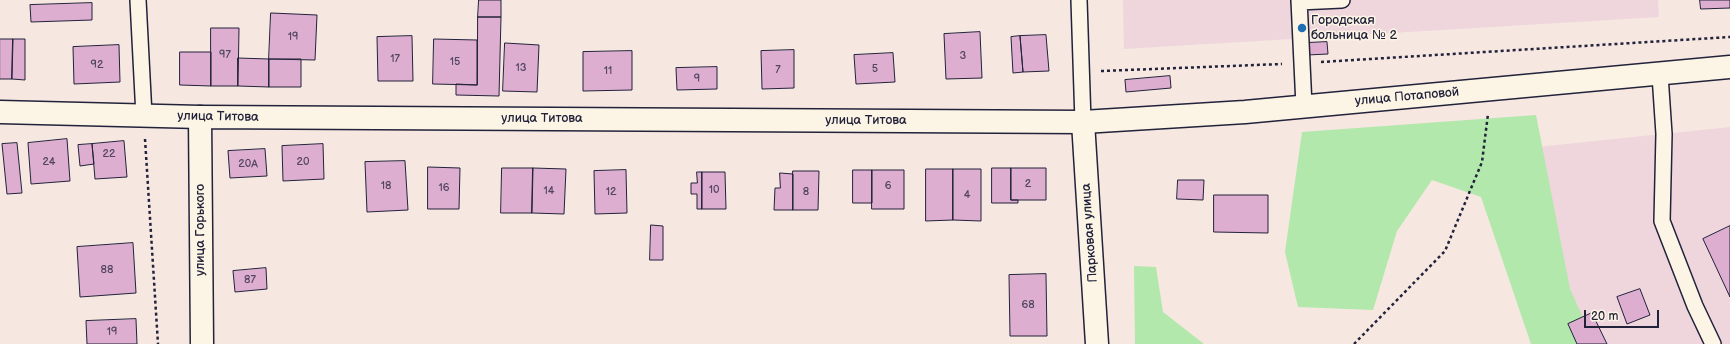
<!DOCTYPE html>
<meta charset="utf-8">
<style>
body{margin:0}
#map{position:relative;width:1730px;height:344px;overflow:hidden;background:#f6e7e1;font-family:"Balsamiq Sans",sans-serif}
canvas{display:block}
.scale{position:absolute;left:1584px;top:310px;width:75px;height:18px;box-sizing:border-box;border:2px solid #22223b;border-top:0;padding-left:5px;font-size:12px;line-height:14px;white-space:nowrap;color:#22223b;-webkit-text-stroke:3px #fcf5e5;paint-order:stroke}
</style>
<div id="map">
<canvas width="1730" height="344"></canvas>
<div class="scale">20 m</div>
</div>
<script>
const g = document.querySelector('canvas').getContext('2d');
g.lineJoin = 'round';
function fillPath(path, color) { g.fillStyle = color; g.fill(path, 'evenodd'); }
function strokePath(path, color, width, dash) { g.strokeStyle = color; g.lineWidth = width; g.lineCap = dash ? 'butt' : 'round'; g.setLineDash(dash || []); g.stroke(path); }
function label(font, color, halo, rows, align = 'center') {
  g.font = font + ' "Balsamiq Sans",sans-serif'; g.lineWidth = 3; g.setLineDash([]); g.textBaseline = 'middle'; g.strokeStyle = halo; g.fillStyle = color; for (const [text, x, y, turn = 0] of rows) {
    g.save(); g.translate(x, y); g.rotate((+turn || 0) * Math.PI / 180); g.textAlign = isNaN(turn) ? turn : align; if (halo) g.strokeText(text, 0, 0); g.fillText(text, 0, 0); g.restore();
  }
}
fillPath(new Path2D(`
 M1123 0H1658L1659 17 1124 49Z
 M1730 127V344H1569L1518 149Z`), '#eed6dc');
fillPath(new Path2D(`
 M1536 115 1570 289 1595 344H1531L1481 197 1432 180 1397 231 1373 310 1298 307 1285 252 1302 132Z
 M1134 266 1156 267 1163 312 1204 344H1135Z`), '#b2e8ab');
const building = new Path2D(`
 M479 0H501V17H478Z
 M1700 0H1730V8L1701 9Z
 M92 3V20L31 22 30 5Z
 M271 13 317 15 315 60 269 59Z
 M478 17H501L499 96 456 95V84L477 85Z
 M211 28H239L238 86H211Z
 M980 32 982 78 946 79 944 34Z
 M1046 35 1049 71 1023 72 1020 36Z
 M412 36 413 81H378L377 37Z
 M1020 36 1023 72 1013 73 1011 37Z
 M0 39H13L12 79H0Z
 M13 39H25V80L12 79Z
 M434 39 477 40V85L433 84Z
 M1327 42 1328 54 1307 55V43Z
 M505 43 539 45 537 92 503 91Z
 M119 45 120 82 74 84 73 47Z
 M794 50V88L762 89 761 51Z
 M632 51V90L583 91V52Z
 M180 52H211V86L180 85Z
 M893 53 895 82 856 84 854 55Z
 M238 58 269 59V87L238 86Z
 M269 59H301V87H269Z
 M717 67V89L677 90 676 68Z
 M1170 76 1171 88 1126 92 1125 80Z
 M67 139 70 181 31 184 28 143Z
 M124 141 127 177 95 179 92 144Z
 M17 143 22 193 7 194 2 144Z
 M92 144 94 164 80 166 78 145Z
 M323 144 324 179 283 181 282 146Z
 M265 149 267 176 230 178 228 151Z
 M405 161 408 210 367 212 365 162Z
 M428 167 460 168 459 209H428Z
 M502 168H533L532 213H501Z
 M533 168 566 169 564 214 532 213Z
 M992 168H1011V200H1018V203H992Z
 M1011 168H1046V200H1011Z
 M926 169H953V220L926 221Z
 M953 169H981V221L953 220Z
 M626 170 627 213 595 214 594 171Z
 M853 170H872V203H853Z
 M872 170H904V209H872Z
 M793 171H819L818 210H793Z
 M697 172H702V209H697V194H691V183H697Z
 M702 172H725L726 209H702Z
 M780 173 793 174V210H774L775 188H780Z
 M1178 180H1204L1203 200 1177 199Z
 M1214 195H1268V233L1214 232Z
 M651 225 663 226V260H650Z
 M1730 226V297L1703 239Z
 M133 243 136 293 80 297 77 247Z
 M266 268 267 289 235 292 233 271Z
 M1046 274 1047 336H1010L1009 275Z
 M1640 289 1650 315 1627 324 1617 297Z
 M1592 313 1607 344H1577L1568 324Z
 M136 319 137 344H87L86 321Z`);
fillPath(building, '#ddaed0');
strokePath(building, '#22223b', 1);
const lane = new Path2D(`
 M138 0 144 116
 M1079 0 1083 122
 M1299 0 1304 106
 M1299 2 1342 0
 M1660 75 1664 134 1662 221 1695 306 1713 344`);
const street = new Path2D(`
 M0 112 200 117
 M1083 122 1097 344`);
const secondary = new Path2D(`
 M202 344 200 117 1083 122 1245 112 1730 67`);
strokePath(lane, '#22223b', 18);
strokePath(street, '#22223b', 25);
strokePath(secondary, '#22223b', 25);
strokePath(new Path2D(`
 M1321 62 1730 37
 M1101 71 1282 64
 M145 139 158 344
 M1354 344 1445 251 1482 162 1488 114`), '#22223b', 2.5, [3, 3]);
strokePath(lane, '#fcf5e5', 15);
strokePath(street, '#fcf5e5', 22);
strokePath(secondary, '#fcf5e5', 22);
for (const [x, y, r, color] of [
 [1302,28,5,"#1f6fb2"]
]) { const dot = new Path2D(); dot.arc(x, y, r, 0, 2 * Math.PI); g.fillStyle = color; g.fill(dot); strokePath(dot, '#fcf5e5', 1.5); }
label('11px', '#514560', null, [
 ["19",293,37],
 ["97",225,55],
 ["3",963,56],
 ["17",395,59],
 ["15",455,62],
 ["92",97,65],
 ["13",521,68],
 ["5",875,69],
 ["7",778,70],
 ["11",608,71],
 ["9",697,79],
 ["22",109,154],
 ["24",49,162],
 ["20",303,162],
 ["20А",248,164],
 ["2",1028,184],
 ["18",386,186],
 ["6",888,186],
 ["16",444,188],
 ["10",714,190],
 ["14",549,191],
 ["12",611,192],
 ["8",806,192],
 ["4",967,195],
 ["88",107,270],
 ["87",250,280],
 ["68",1028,305],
 ["19",112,332]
]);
label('13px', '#22223b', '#fcf5e5', [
 ["Городская",1311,21],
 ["больница № 2",1311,36]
], 'left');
label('13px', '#22223b', '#fcf5e5', [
 ["улица Потаповой",1407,97,-5],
 ["улица Титова",218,117,1],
 ["улица Титова",542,119],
 ["улица Титова",866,121],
 ["улица Горького",201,230,-90],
 ["Парковая улица",1090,233,-94]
]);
</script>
